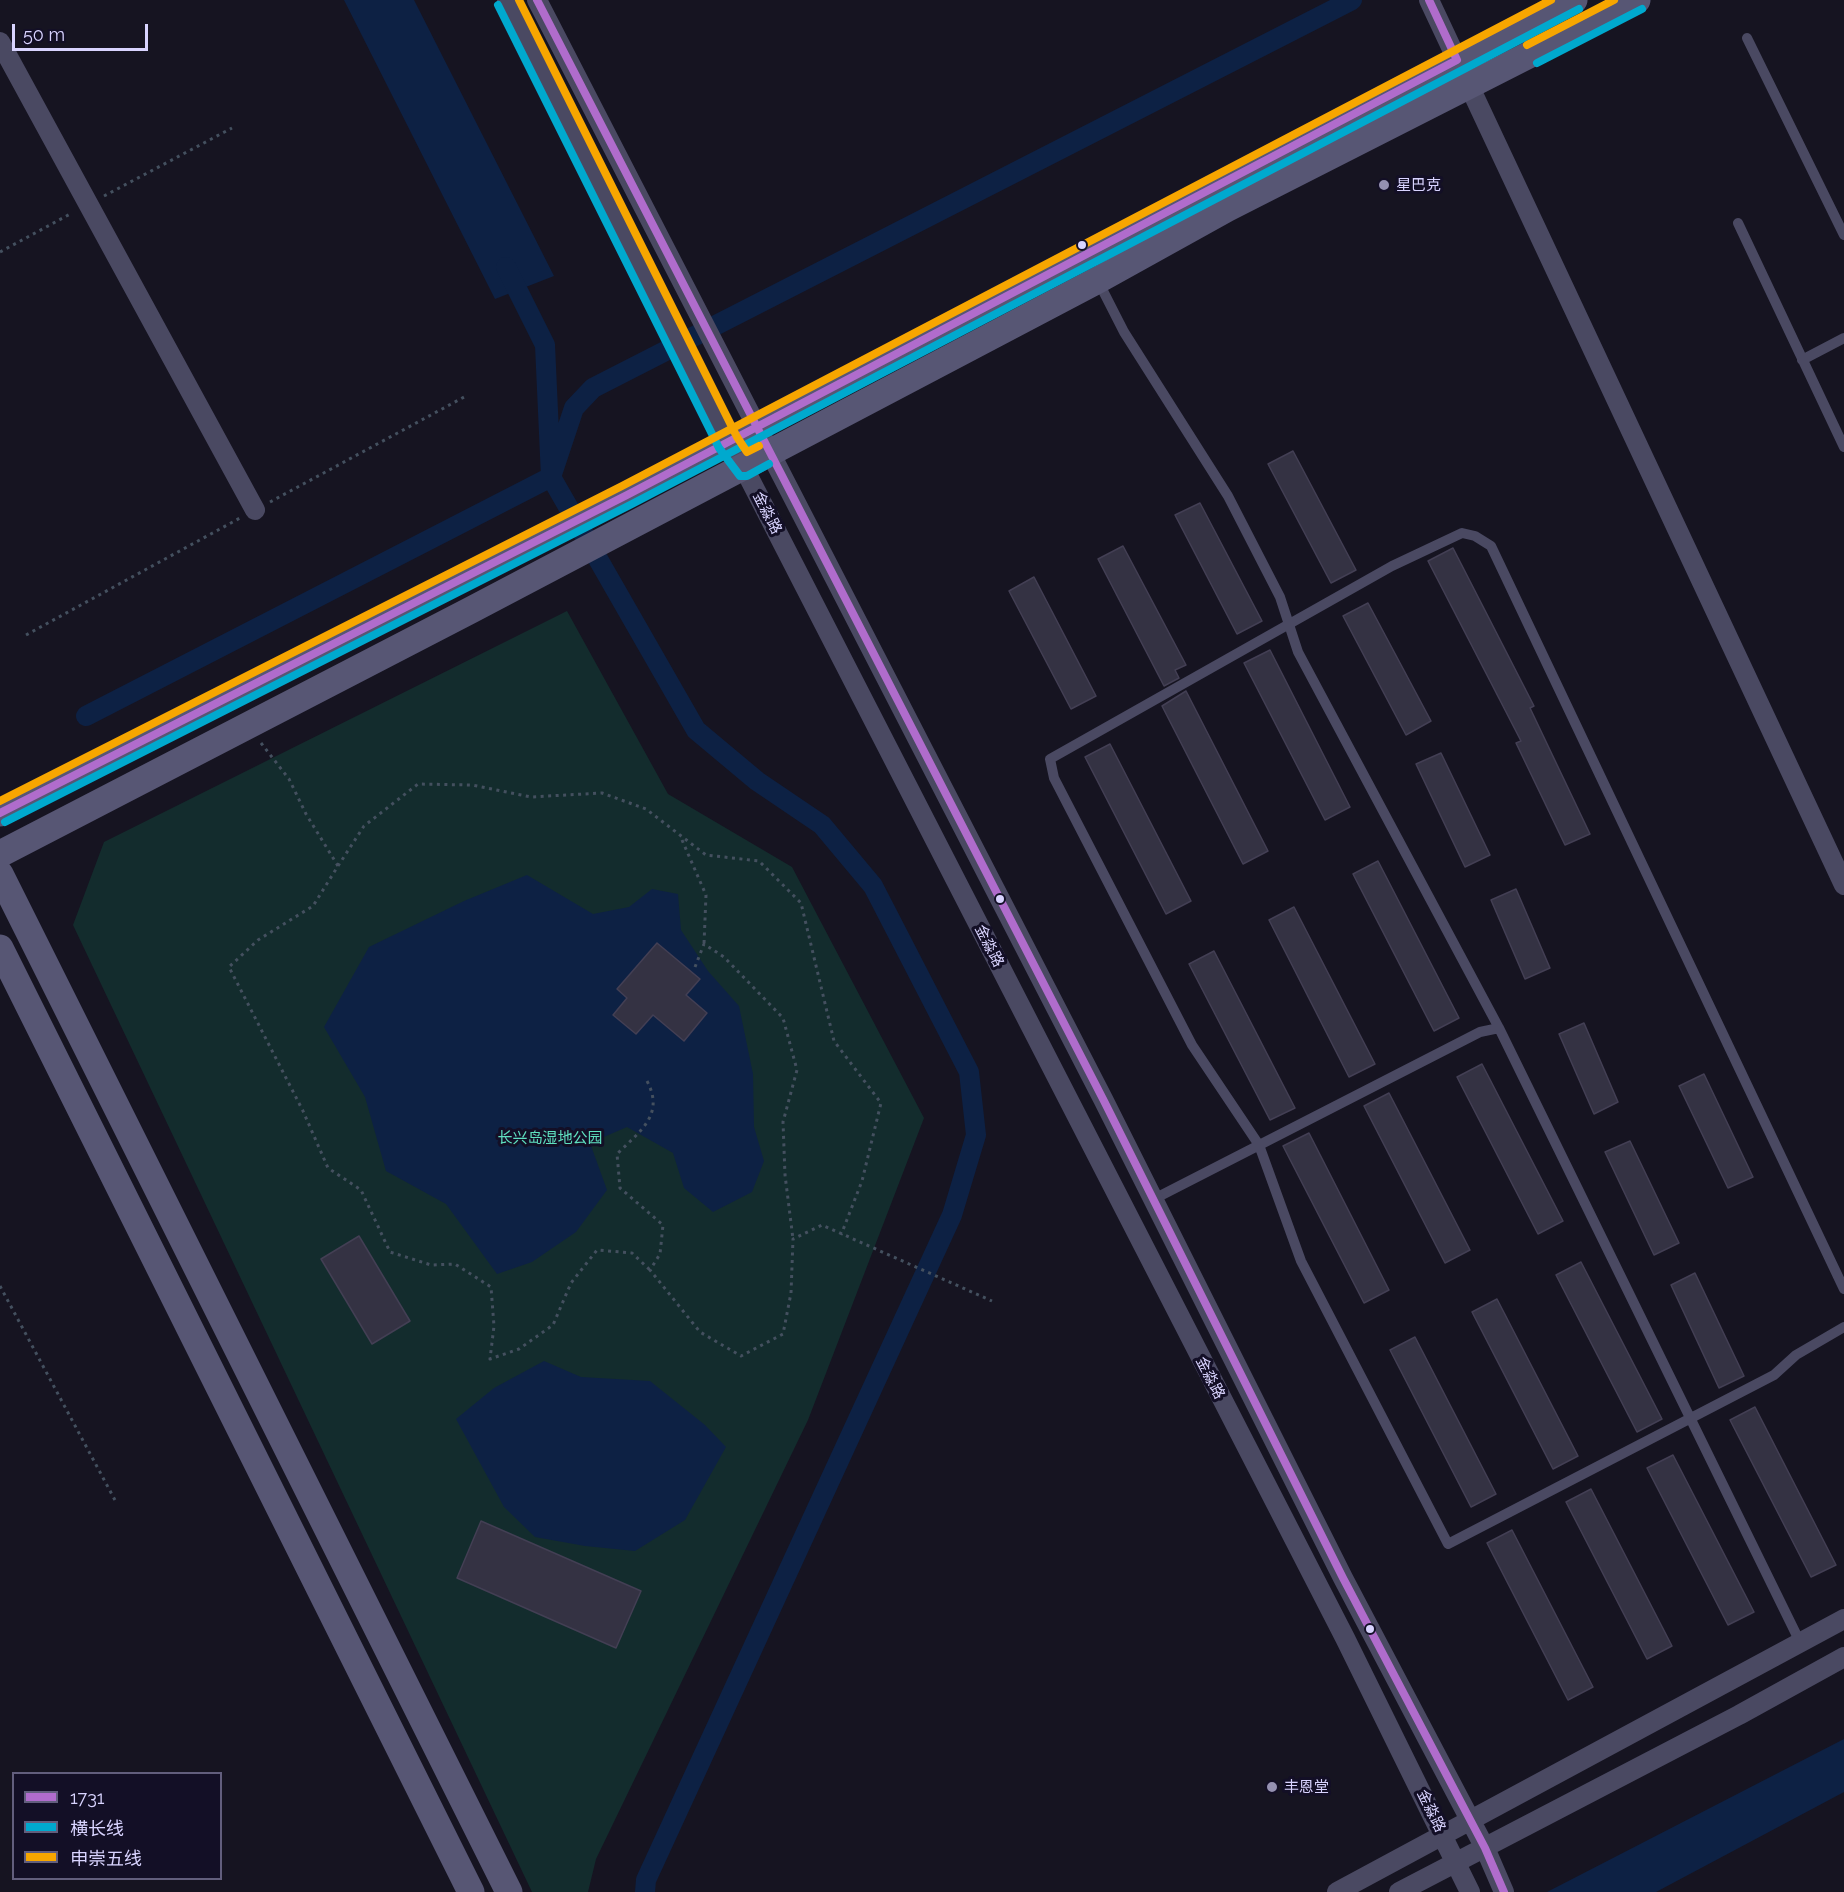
<!DOCTYPE html>
<meta charset="utf-8">
<style>
body{margin:0}
#map{position:relative;width:1844px;height:1892px;overflow:hidden;background:#161421;font-family:Raleway,"Noto Sans SC",sans-serif}
canvas{display:block}
.legend{position:absolute;left:12px;top:1772px;width:210px;height:108px;box-sizing:border-box;background:#130f26;border:2px solid #625e7d;margin:0;padding:8px 10px;list-style:none;font-size:18px;color:#d9d4ff}
.legend li{display:flex;align-items:center;gap:12px;height:30px}
.legend b{width:30px;border:2px solid #625e7d}
.scale{position:absolute;left:12px;top:24px;width:136px;height:27px;box-sizing:border-box;border:3px solid #d9d4ff;border-top:0;padding-left:8px;font-size:18px;line-height:21px;white-space:nowrap;color:#d9d4ff;-webkit-text-stroke:4px #130f26;paint-order:stroke}
</style>
<div id="map">
<canvas width="1844" height="1892"></canvas>
<ul class="legend">
<li><b style="height:8px;background:#b06ccc"></b>1731</li>
<li><b style="height:8px;background:#00a9ce"></b>横长线</li>
<li><b style="height:8px;background:#f7a600"></b>申崇五线</li>
</ul>
<div class="scale">50 m</div>
</div>
<script>
const g = document.querySelector('canvas').getContext('2d');
g.lineJoin = 'round';
function fillPath(path, color) { g.fillStyle = color; g.fill(path, 'evenodd'); }
function strokePath(path, color, width, dash) { g.strokeStyle = color; g.lineWidth = width; g.lineCap = dash ? 'butt' : 'round'; g.setLineDash(dash || []); g.stroke(path); }
function label(font, color, halo, rows, align = 'center') {
  g.font = font + ' Raleway,"Noto Sans SC",sans-serif'; g.lineWidth = 6; g.setLineDash([]); g.textBaseline = 'middle'; g.strokeStyle = halo; g.fillStyle = color; for (const [text, x, y, turn = 0] of rows) {
    g.save(); g.translate(x, y); g.rotate((+turn || 0) * Math.PI / 180); g.textAlign = isNaN(turn) ? turn : align; if (halo) g.strokeText(text, 0, 0); g.fillText(text, 0, 0); g.restore();
  }
}
fillPath(new Path2D(`
 M567 611 668 794 792 867 924 1118 808 1420 596 1859 588 1892H532L73 925 104 842Z`), '#132c2d');
fillPath(new Path2D(`
 M344 0H414L554 276 495 299Z
 M527 875 593 914 629 907 652 889 678 894 681 930 708 971 739 1006 753 1074 754 1127 764 1161 752 1192 713 1212 684 1188 673 1153 627 1127 590 1143 607 1190 576 1232 532 1262 497 1274 446 1204 386 1171 365 1097 324 1027 369 947 464 901Z
 M544 1361 581 1377 650 1381 705 1425 726 1447 685 1520 635 1551 585 1546 535 1537 504 1507 456 1419 494 1388Z
 M1844 1739V1792L1656 1892H1547Z`), '#0d2144');
strokePath(new Path2D(`
 M506 267 545 345 551 477 696 730 757 781 822 825 873 886 969 1072 976 1135 952 1215 646 1880 645 1892
 M86 716 551 477 574 408 593 388 1352 0`), '#0d2144', 20);
const building = new Path2D(`
 M1293 451 1356 570 1331 583 1268 464Z
 M1200 503 1262 621 1237 634 1175 515Z
 M1123 546 1186 665 1175 670 1179 678 1164 686 1098 559Z
 M1453 548 1534 706 1530 708 1590 834 1565 845 1516 743 1521 741 1428 561Z
 M1034 577 1096 696 1071 709 1009 591Z
 M1368 603 1431 721 1406 735 1343 616Z
 M1270 650 1350 807 1325 820 1244 663Z
 M1186 691 1268 851 1243 864 1162 706Z
 M1110 744 1191 901 1166 914 1085 757Z
 M1441 753 1490 855 1465 867 1416 764Z
 M1378 861 1459 1018 1434 1031 1353 874Z
 M1516 889 1550 968 1525 979 1491 900Z
 M1294 907 1375 1064 1349 1077 1269 920Z
 M657 943 700 979 686 995 707 1013 684 1041 653 1015 636 1034 613 1015 627 998 617 989Z
 M1214 951 1295 1108 1270 1120 1189 964Z
 M1584 1023 1618 1102 1594 1114 1559 1034Z
 M1482 1064 1563 1221 1538 1234 1457 1077Z
 M1704 1074 1753 1177 1728 1188 1679 1086Z
 M1389 1093 1470 1250 1445 1263 1364 1106Z
 M1309 1133 1389 1290 1364 1303 1283 1146Z
 M1630 1141 1679 1243 1654 1255 1605 1152Z
 M359 1236 410 1321 372 1344 321 1259Z
 M1581 1262 1662 1419 1637 1432 1556 1275Z
 M1695 1273 1744 1376 1719 1388 1671 1285Z
 M1497 1299 1578 1456 1553 1469 1472 1312Z
 M1415 1337 1496 1494 1471 1507 1390 1350Z
 M1755 1407 1836 1565 1811 1577 1730 1420Z
 M1673 1455 1754 1612 1728 1625 1647 1468Z
 M1591 1489 1672 1646 1647 1659 1566 1502Z
 M481 1521 641 1591 616 1648 457 1578Z
 M1512 1530 1593 1687 1568 1700 1487 1543Z`);
fillPath(building, '#343243');
strokePath(building, '#433f54', 1.5);
strokePath(new Path2D(`
 M104 196 232 128
 M0 252 72 213
 M270 502 466 396
 M26 635 240 518
 M261 743 289 779 306 814 338 866 313 906 258 940 229 967 303 1111 328 1168 361 1190 390 1252 431 1265 455 1264 491 1287 494 1326 490 1359 519 1349 553 1325 571 1283 597 1250 632 1253 650 1270
 M682 840 706 895 704 944
 M338 866 364 826 418 784 472 785 531 797 602 793 646 809 706 855 759 861 801 903 834 1041 881 1103 862 1181 841 1235
 M695 967 704 944 724 957 783 1018 797 1070 783 1122 785 1175 793 1239
 M647 1081C665 1115 640 1131 617 1154L620 1188 663 1225 660 1254 650 1270 700 1332 741 1356 783 1334 791 1293 793 1239 822 1225 992 1301
 M0 1286 116 1502`), '#44505f', 3, [3, 4.5]);
strokePath(new Path2D(`
 M1747 38 1844 235
 M1738 223 1844 447
 M1098 281 1124 332 1228 496 1280 597 1298 652 1499 1028 1800 1642
 M1802 360 1844 338
 M1152 1200 1480 1032 1499 1028
 M1844 1289 1491 546 1475 536 1462 533 1392 566 1050 759 1054 778 1192 1045 1259 1145 1301 1261 1448 1544 1774 1375 1796 1355 1844 1327`), '#4a4962', 10);
strokePath(new Path2D(`
 M507 0 728 442 743 466 1345 1638 1470 1892
 M537 0 1103 1099 1343 1578 1485 1848 1504 1892
 M1429 0 1844 885
 M0 42 255 510
 M1337 1892 1844 1619
 M1399 1892 1739 1715 1844 1657`), '#4a4962', 20);
strokePath(new Path2D(`
 M0 813 627 495 1574 0
 M0 854 471 610 1098 280 1228 208 1637 0
 M0 874 509 1892
 M0 948 471 1892`), '#575674', 27);
strokePath(new Path2D(`
 M537 0 1103 1099 1343 1578 1485 1848 1504 1892
 M0 813 627 495 1457 60 1429 0`), '#b06ccc', 8);
strokePath(new Path2D(`
 M498 5 719 448 740 476H747L769 464
 M1537 63 1642 9
 M5 822 632 504 1579 9`), '#00a9ce', 8);
strokePath(new Path2D(`
 M519 0 737 437 747 452 759 446
 M1527 45 1614 0
 M0 801 622 486 1551 0`), '#f7a600', 8);
for (const [x, y, r, color] of [
 [1384,185,6,"#9591b1"],
 [1082,245,5,"#d9d4ff"],
 [1000,899,5,"#d9d4ff"],
 [1370,1629,5,"#d9d4ff"],
 [1272,1787,6,"#9591b1"]
]) { const dot = new Path2D(); dot.arc(x, y, r, 0, 2 * Math.PI); g.fillStyle = color; g.fill(dot); strokePath(dot, '#130f26', 2); }
label('15px', '#d9d4ff', '#130f26', [
 ["星巴克",1396,185],
 ["丰恩堂",1284,1787]
], 'left');
label('15px', '#d9d4ff', '#130f26', [
 ["金淼路",767,513,63],
 ["金淼路",989,946,63],
 ["金淼路",1210,1378,63],
 ["金淼路",1431,1811,64]
]);
label('15px', '#5fe0c0', '#130f26', [
 ["长兴岛湿地公园",550,1138]
]);
</script>
